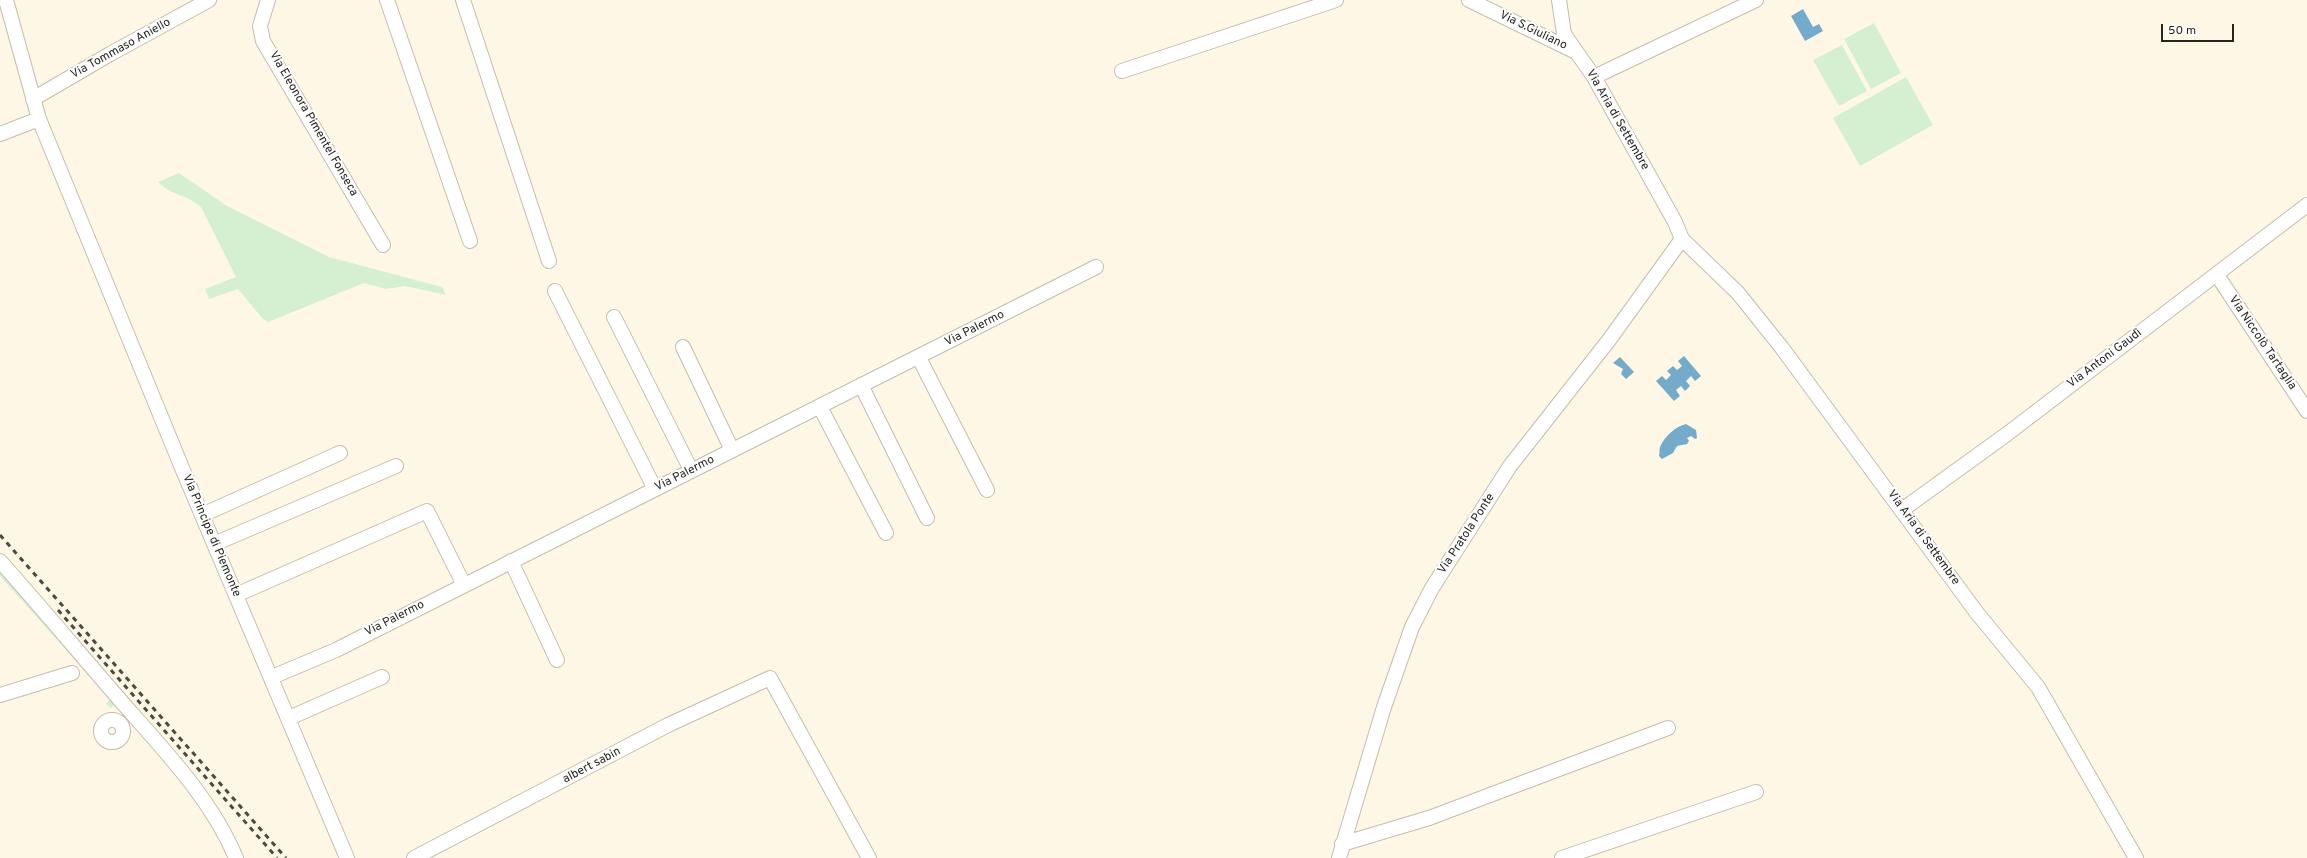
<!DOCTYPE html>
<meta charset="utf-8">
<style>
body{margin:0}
#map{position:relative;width:2307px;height:858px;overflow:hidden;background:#fef7e6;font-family:Overpass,sans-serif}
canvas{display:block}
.scale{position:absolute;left:2161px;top:24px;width:73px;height:18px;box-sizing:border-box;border:2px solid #27251f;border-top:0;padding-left:5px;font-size:12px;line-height:14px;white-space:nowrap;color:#27251f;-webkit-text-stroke:3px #fff;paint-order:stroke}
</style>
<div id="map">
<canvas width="2307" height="858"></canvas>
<div class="scale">50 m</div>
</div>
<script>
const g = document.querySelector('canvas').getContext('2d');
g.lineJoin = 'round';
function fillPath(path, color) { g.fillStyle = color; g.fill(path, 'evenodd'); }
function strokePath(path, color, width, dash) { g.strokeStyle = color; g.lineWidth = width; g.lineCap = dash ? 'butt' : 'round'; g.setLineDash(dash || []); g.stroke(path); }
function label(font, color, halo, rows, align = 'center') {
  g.font = font + ' Overpass,sans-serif'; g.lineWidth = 4; g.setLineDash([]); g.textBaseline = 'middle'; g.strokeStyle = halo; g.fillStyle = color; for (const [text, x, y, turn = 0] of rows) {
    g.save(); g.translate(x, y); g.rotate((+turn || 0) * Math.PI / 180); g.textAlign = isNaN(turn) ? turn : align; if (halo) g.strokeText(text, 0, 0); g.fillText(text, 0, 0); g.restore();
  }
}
fillPath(new Path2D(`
 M1874 23 1901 73 1871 89 1844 39Z
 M1842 45 1867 91 1839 106 1813 60Z
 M1906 77 1933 125 1860 166 1833 118Z
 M179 173 227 206 329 257 442 287 446 295 405 286 386 289 364 283 268 322 263 319 238 289 209 299 205 289 236 277 201 207C188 195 170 195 158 182Z
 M0 570 117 702 111 708 106 704 110 699 0 576Z`), '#d5f0d1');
fillPath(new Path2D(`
 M1803 9 1813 27 1819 24 1823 31 1805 41 1791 16Z
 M1684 356 1701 376 1695 381 1691 376 1686 381 1690 386 1685 391 1681 386 1676 390 1680 396 1674 401 1656 381 1662 376 1666 380 1671 375 1667 371 1673 366 1677 370 1682 366 1678 361Z
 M1620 357 1634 372 1626 379 1621 374 1623 369 1613 363Z
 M1686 424 1696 430 1697 438 1695 439 1691 436 1687 438 1689 441 1687 444 1677 446 1673 453 1662 459 1659 456C1660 453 1659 449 1660 447 1664 437 1676 426 1686 424Z`), '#74abca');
const minor = new Path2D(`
 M6 0 39 119 182 468 347 858
 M268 0 260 26 263 41 383 245
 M387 0 470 241
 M463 0 549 261
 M1469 0 1574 51
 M1559 0 1564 34 1594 77 1675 222 1682 239 1738 293 1782 348 1977 613 2038 687 2136 858
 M1122 71 1336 0
 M1594 77 1756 0
 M33 99 110 54 209 0
 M0 134 39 119
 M2217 275 2307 411
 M555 291 655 489
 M614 317 691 470
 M683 347 732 450
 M919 358 987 490
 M861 385 927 518
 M820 407 886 533
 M1902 510 2007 434 2307 205
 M202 515 340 453
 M214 544 396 466
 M0 561C41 607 80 654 120 700 163 749 211 798 236 858
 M511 561 557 660
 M236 595 427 511 464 585
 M272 677 336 650 1096 267
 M0 695 72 673
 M289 718 382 677
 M101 731a11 11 0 1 1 22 0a11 11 0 1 1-22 0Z
 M1342 844 1429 818 1668 728
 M414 858 668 725 770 678 869 858
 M1339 858 1384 707 1412 627 1432 588 1510 466 1609 340 1682 239
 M1562 858 1756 792`);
strokePath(minor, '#c3bdad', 16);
strokePath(minor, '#fff', 14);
strokePath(new Path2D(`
 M0 535 286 858
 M58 610 277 858`), '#4d4a42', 3, [5, 5]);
label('12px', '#27251f', '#fff', [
 ["Via S.Giuliano",1533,31,26],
 ["Via Tommaso Aniello",121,49,-29],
 ["Via Aria di Settembre",1617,120,60],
 ["Via Eleonora Pimentel Fonseca",313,124,60],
 ["Via Palermo",975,329,-27],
 ["Via Niccolò Tartaglia",2262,343,56],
 ["Via Antoni Gaudì",2105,359,-37],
 ["Via Palermo",685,474,-27],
 ["Via Pratola Ponte",1467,534,-57],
 ["Via Principe di Piemonte",211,536,67],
 ["Via Aria di Settembre",1923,538,54],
 ["Via Palermo",395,619,-27],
 ["albert sabin",592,766,-28]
]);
</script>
